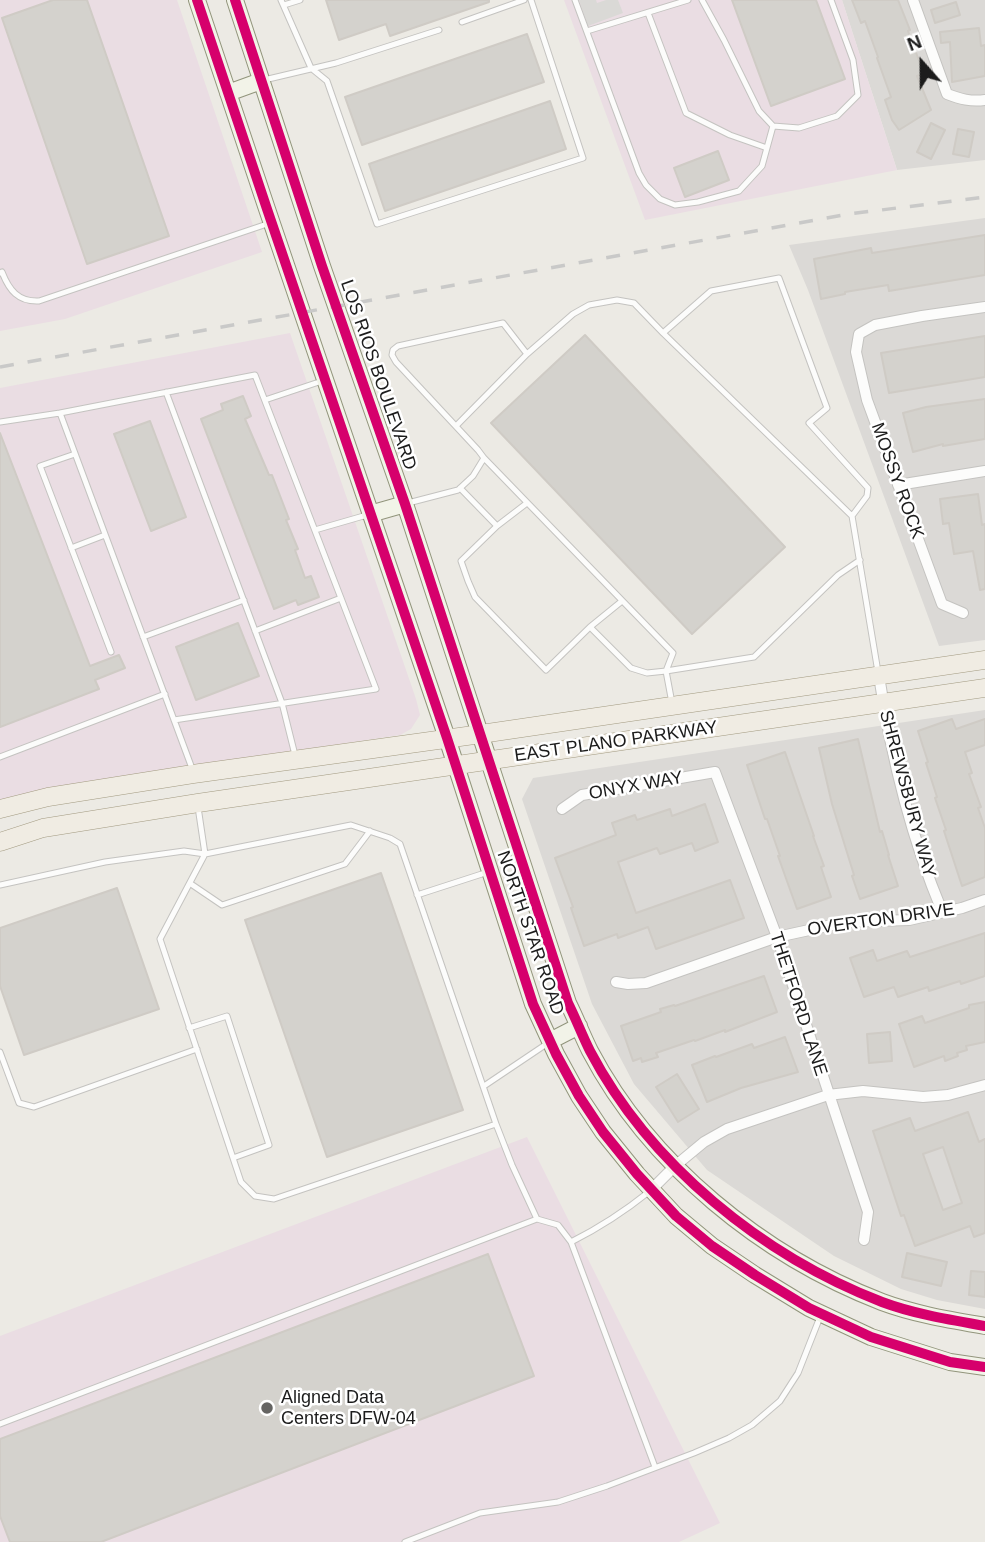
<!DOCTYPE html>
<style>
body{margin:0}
#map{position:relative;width:985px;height:1542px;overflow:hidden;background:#eceae4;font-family:Helvetica,sans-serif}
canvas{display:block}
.north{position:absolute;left:887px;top:28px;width:70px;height:70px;-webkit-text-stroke:5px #fff;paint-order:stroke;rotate:339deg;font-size:19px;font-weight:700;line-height:28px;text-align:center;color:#1c1c1c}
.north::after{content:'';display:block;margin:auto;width:24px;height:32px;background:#1c1c1c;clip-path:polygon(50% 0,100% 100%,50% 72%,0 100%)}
</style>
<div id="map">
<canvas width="985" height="1542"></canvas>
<div class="north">N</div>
</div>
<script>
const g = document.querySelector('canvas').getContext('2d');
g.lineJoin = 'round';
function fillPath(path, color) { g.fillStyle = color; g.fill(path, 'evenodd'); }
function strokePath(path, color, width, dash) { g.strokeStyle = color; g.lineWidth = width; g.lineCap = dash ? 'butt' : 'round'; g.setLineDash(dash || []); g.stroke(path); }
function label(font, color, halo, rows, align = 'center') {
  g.font = font + ' Helvetica,sans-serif'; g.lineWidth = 5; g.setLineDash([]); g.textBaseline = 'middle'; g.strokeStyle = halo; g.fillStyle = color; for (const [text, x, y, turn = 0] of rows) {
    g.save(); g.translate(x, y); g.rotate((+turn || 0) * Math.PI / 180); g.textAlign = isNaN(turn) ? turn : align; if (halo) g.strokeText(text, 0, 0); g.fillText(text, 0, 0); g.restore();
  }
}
fillPath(new Path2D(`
 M842 0H985V160L897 170Z
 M985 218V640L939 646 808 290 789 245Z
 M985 710V1309L937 1300 901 1289 834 1256 707 1170 634 1084 592 1004 522 799 533 778Z`), '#dbd9d6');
fillPath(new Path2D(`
 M0 0H177L262 252 65 319 0 331Z
 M564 0H842L897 170 645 220Z
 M290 333 416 699 420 715 411 729 400 735 154 772 0 802V388Z
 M527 1137 720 1523 679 1542H0V1336Z`), '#eadde3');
fillPath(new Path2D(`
 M579 0H596L597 3 606 0H618L623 13 588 26Z`), '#dad9d6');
const building = new Path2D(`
 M53 0H87L169 236 87 264 2 18Z
 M326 0H489V2L390 36 386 24 339 40Z
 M732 0H816L845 79 771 106Z
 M852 0H898L910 30 908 31 924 74 917 76 931 110 899 130 892 120 885 100 891 97 877 58 878 57 865 21 861 23Z
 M956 2 960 15 935 23 931 10Z
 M979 28 981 46 985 45V76L952 82 950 42 941 43 940 32Z
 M527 34 544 82 362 145 345 97Z
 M550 101 566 149 385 211 369 164Z
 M931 123 945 130 931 159 917 152Z
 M958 129 974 132 969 157 953 154Z
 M718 151 729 180 685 197 674 168Z
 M985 235V275L889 291 888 285 845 292V294L821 299 814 259 871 248 872 253Z
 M585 335 785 547 692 634 491 423Z
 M985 336V377L889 393 881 353Z
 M243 396 251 416 245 419 269 475H272L289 519 286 520 298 549 295 550 305 578 311 576 319 597 298 605 296 600 274 609 201 419 223 410 221 404Z
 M985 399V439L943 446V444L913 452 903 413 926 407Z
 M150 421 186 517 151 531 114 434Z
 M0 433 90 666 119 655 125 668 95 680 99 689 0 727Z
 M978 494 982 525 985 524V589L980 590 973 551 954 554 949 523 943 524 940 499Z
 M238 623 259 676 196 700 176 647Z
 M952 719 956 729 985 719V745L965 752 972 773 969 774 981 807 978 808 985 828V877L962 886 944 831 946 830 935 798 937 797 926 763 928 762 918 731Z
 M858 739 880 832 882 831 889 855H888L898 886 860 899 852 876 854 875 832 804 819 748Z
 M785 752 814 836H813L824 866 821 867 831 897 797 909 778 856H780L767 819H765L747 765Z
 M705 804 718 842 695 851 692 843 660 854 657 848 618 862 623 876 636 913 730 880 744 918 656 949 648 927 618 938 617 934 584 946 571 908 573 907 555 858 616 835 612 823 635 815 637 820 670 809 672 816Z
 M381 873 463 1110 327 1157 245 920Z
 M117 888 159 1009 24 1055 0 986V928Z
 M985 933V976L961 984 960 981 929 991 928 987 898 997 894 987 864 997 850 958 873 950 877 961 907 951 910 957Z
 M764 976 777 1012 725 1032V1030L695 1041 694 1040 656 1053 658 1057 642 1062 641 1058 633 1061 621 1026 661 1012 660 1009 674 1005 675 1006Z
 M985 1002V1042L966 1046 967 1050 957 1053 958 1056 945 1061 944 1056 914 1067 899 1024 922 1016 925 1023 969 1008V1005Z
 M890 1032 892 1061 869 1063 867 1034Z
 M785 1037 798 1072 741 1088 707 1102 692 1065 715 1056 716 1057 752 1044 754 1048Z
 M677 1074 699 1109 678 1122 656 1087Z
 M968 1112 979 1142 985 1139V1233L974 1237 970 1226 915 1246 904 1215 901 1216 873 1131 910 1118 915 1131ZM943 1147 962 1203 943 1210 923 1154Z
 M907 1253 947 1262 941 1286 902 1277Z
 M488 1254 534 1376 101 1542H10L0 1516V1439Z
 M971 1271 985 1272V1297L969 1295Z`);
fillPath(building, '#d4d2cd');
strokePath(building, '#cfcbc5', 2);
const lane = new Path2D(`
 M281 0 311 68 327 81 377 224 583 158 531 0
 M575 0 639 173 646 185 660 199 675 205 698 202 739 191 762 166 773 126
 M702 0 724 40 759 111 773 126 799 128 837 116 858 95 853 60 831 0
 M284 5 300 0
 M648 13 686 113 730 135 767 148
 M462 22 524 0
 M587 31 688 0
 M264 80 336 63 439 30
 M0 273 2 272C9 290 18 302 39 301L270 223
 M663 333 852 516
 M166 392 282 703 295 755
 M265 400 322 381
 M60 413 255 375 376 689 174 720
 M0 422 60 413 193 771
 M456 426 527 354
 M75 454 40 466 111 652
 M460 488 497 526 461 561 468 581 475 597 546 670 590 627 631 668 647 673 666 671 673 653 484 458
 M408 503 458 490 473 476 484 458 478 450 396 362 392 355 393 350 398 346 503 323 527 354 573 314 589 305 617 300 634 303 663 333 711 291 779 278 827 408 809 423 868 488 867 496 852 516 878 672
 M497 526 527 503
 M315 530 367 515
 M71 548 105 535
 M590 627 622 601
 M255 631 341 598
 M143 637 244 600
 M672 703 666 671 754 657 838 575 860 560
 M0 757 165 694
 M191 884 222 905 345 864 370 831
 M0 885 105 862 184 851 205 854 351 825 390 838 400 844 496 1124 274 1199 255 1196 241 1182 160 939 205 854 198 807
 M417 895 488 872
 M189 1028 227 1016 269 1145 233 1158
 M0 1052 19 1103 34 1107 197 1049
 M484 1086 548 1043
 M496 1124 512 1165 537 1219
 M571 1242C599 1228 625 1211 650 1191
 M0 1424 537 1219 558 1225 571 1242 655 1467
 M405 1542 480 1513 558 1502 607 1486 694 1453 729 1438 752 1425 780 1401 798 1373 820 1317`);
const street = new Path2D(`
 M913 0 947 94C960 99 971 102 985 100
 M898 485 985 471
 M963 613 942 604 867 400 856 352 859 334 875 325 922 316 985 307
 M879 676C891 756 911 837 942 911
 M562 809 582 795 715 772 777 937 868 1212 864 1240
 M616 982 628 984 646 983 777 937 846 922 909 920 962 908 985 900
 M652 1189 675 1166 704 1142 727 1129 828 1095 863 1091 923 1097 948 1095 985 1085`);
const secondary = new Path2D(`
 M197 0 267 209 447 738 533 1004 556 1054 579 1096 603 1132 637 1174 676 1216 712 1246 755 1275 809 1308 871 1337 950 1362 985 1367
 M235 0 322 266 405 504 568 1003C576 1019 582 1035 590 1051 650 1165 763 1256 882 1302 914 1314 951 1320 985 1326
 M228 93 261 81
 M370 514 405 504
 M550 1041 579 1026`);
const primary = new Path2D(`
 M0 809 48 797 193 774 481 734 985 660
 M0 842 43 828 198 803 985 688`);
strokePath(lane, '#c4c3c0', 7);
strokePath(street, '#c4c3c0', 12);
strokePath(secondary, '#92957c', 18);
strokePath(primary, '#a29a81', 19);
strokePath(lane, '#fcfcfb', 5);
strokePath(street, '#fcfcfb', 10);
strokePath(secondary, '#f2f3e8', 16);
strokePath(primary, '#f0ece3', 18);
strokePath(new Path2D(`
 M0 367 849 214 985 197`), '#c9c9c8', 3.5, [14, 14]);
strokePath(new Path2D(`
 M197 0 267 209 447 738 533 1004 556 1054 579 1096 603 1132 637 1174 676 1216 712 1246 755 1275 809 1308 871 1337 950 1362 985 1367
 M235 0 322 266 405 504 568 1003C576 1019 582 1035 590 1051 650 1165 763 1256 882 1302 914 1314 951 1320 985 1326`), '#d6006c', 10);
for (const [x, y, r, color] of [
 [267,1408,7,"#656462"]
]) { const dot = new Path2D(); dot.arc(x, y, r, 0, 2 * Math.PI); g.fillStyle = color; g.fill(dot); strokePath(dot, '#fff', 2.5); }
label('18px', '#1c1c1c', '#fff', [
 ["LOS RIOS BOULEVARD",378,375,71],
 ["MOSSY ROCK",897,481,70],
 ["EAST PLANO PARKWAY",616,742,-8],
 ["ONYX WAY",636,786,-10],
 ["SHREWSBURY WAY",907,794,75],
 ["OVERTON DRIVE",881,920,-8],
 ["NORTH STAR ROAD",530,933,71],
 ["THETFORD LANE",798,1004,72]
]);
label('18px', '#1c1c1c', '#fff', [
 ["Aligned Data",281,1398],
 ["Centers DFW-04",281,1419]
], 'left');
</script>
